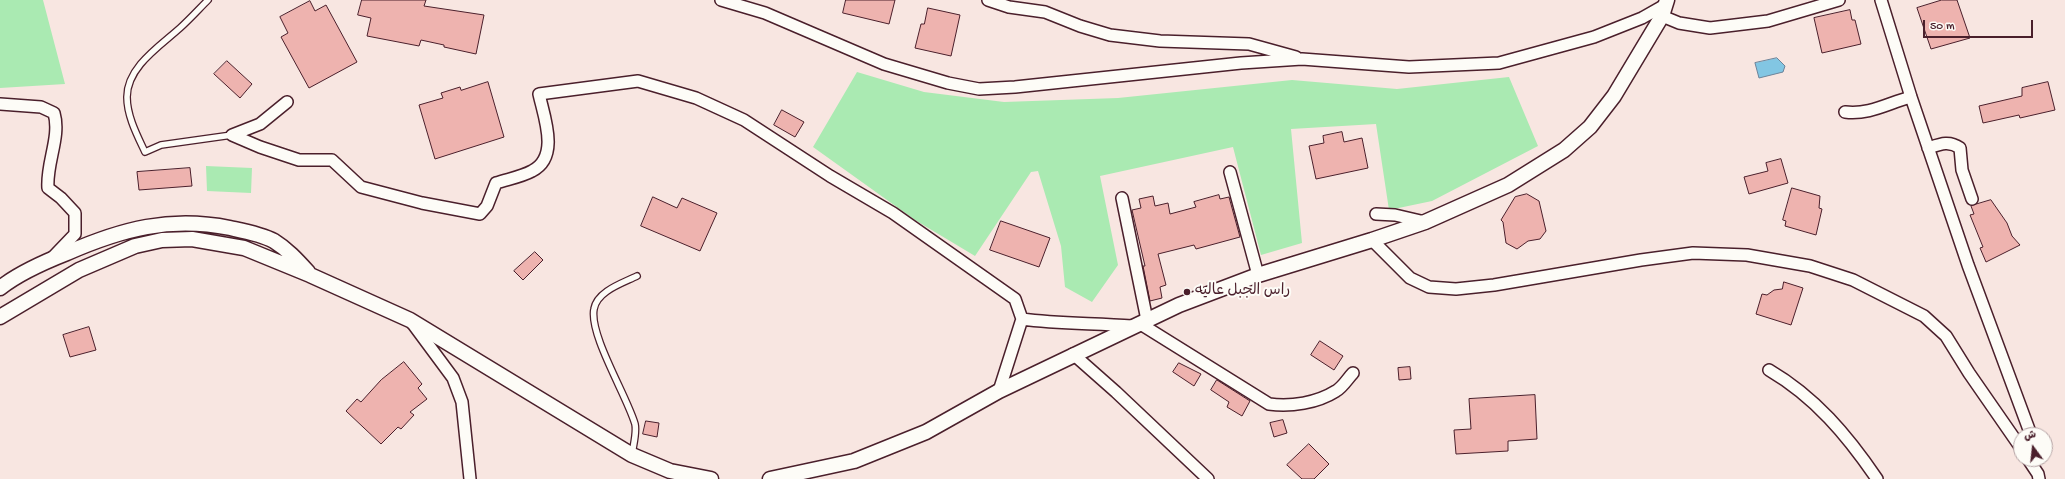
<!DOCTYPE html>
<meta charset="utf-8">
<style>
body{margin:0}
#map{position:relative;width:2065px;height:479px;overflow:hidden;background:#f8e6e1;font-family:"Gochi Hand","Playpen Sans Arabic",sans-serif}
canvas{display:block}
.north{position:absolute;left:2013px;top:427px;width:40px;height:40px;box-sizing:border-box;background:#fdfcf7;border:1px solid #b5a4a5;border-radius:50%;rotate:345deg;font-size:11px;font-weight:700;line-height:16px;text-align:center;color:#4a1f2b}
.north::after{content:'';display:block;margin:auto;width:14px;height:18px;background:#4a1f2b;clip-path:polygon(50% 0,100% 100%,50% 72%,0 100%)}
.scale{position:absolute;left:1923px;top:20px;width:110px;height:18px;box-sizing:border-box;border:2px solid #4a1f2b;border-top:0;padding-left:5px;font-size:12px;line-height:14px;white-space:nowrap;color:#4a1f2b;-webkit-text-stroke:3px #fdfcf7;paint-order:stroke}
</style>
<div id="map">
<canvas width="2065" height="479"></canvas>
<div class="north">ش</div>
<div class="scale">50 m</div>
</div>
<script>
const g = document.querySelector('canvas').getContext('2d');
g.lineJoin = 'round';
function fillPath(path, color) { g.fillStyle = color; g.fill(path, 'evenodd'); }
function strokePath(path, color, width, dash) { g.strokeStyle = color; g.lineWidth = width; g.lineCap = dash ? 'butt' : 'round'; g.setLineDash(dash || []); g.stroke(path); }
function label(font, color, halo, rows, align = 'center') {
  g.font = font + ' "Gochi Hand","Playpen Sans Arabic",sans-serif'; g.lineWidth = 4; g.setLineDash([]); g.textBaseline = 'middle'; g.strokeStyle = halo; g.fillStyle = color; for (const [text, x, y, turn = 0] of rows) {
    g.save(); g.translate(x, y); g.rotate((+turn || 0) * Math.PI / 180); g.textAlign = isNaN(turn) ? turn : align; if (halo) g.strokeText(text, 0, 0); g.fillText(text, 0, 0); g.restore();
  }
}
fillPath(new Path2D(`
 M0 0H43L65 84 0 88Z
 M857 72 924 92 1004 102 1118 98 1292 80 1397 89 1509 77 1538 146 1432 201 1389 210 1376 124 1291 129 1302 243 1261 255 1233 147 1100 176 1118 265 1092 302 1065 287 1061 246 1038 171 1031 172 975 256 915 220 813 147Z
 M206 166 252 168 251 193 207 191Z`), '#aaeab2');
const water = new Path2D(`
 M1777 58 1785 66 1783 72 1759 78 1755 63Z`);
fillPath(water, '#82c6e3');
strokePath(water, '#6c8399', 1);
const building = new Path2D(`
 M362 0H426L424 6 484 15 476 54 444 47V45L421 40 419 46 367 36 371 18 358 15Z
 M846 0H895L889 24 843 13Z
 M1942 0H1957L1970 38 1931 49 1917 8Z
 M310 1 315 11 326 5 357 62 309 88 281 37 288 33 280 17Z
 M928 8 960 15 951 56 915 48 921 24H924Z
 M1850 10 1852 20H1855L1861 44 1822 53 1814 18Z
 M227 61 252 84 240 98 214 74Z
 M488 82 504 137 435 159 419 105 443 98 441 93 460 87 461 90Z
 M2048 82 2055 110 2020 118 2019 115 1983 123 1979 106 2022 96V88Z
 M782 110 804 122 795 137 774 125Z
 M1342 132 1344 142 1362 138 1368 168 1316 179 1309 146 1324 143 1323 136Z
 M1781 159 1788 183 1749 194 1744 177 1768 171 1766 163Z
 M190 168 192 186 139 190 137 172Z
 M1792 188 1820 196 1819 208 1822 209 1816 235 1785 226 1786 221 1783 220Z
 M1527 194 1539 201 1546 231 1540 239 1528 241 1517 249 1506 243 1503 222 1501 220 1515 197Z
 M1219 195 1220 199 1229 197 1240 237 1196 249 1194 245 1158 254 1166 285 1160 287 1162 298 1150 301 1143 266H1145L1132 210 1141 208 1139 199 1153 196 1155 206 1168 203 1170 214 1196 207 1194 202Z
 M653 197 677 208 682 198 717 213 700 251 641 226Z
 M1991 200 2007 223 2012 236 2020 245 1986 262 1980 248 1983 247 1970 215 1974 214 1971 206Z
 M1001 221 1050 238 1039 267 990 250Z
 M535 252 543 260 523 280 514 271Z
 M1784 282 1803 288 1791 325 1756 314 1762 294 1767 295 1774 290 1782 289Z
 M89 327 96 350 70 357 63 335Z
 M1320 341 1343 356 1334 370 1311 355Z
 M404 362 422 384 418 388 427 399 410 412 414 415 401 429 398 427 381 444 346 411 357 399 361 402 381 380Z
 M1179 363 1201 374 1194 386 1173 372Z
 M1410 367 1411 379 1399 380 1398 368Z
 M1217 380 1250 401 1242 416 1227 407 1229 402 1211 390Z
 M1535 395 1537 439 1508 441V451L1456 454 1454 430 1471 429 1469 399Z
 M1283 420 1287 433 1274 437 1270 423Z
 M646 421 659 423 657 437 643 434Z
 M1309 444 1329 464 1314 479H1302L1287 465Z`);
fillPath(building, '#eeb3af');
strokePath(building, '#4a1f2b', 1);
const service = new Path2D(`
 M208 0C199 9 190 19 180 28 160 46 127 67 127 97 127 116 137 135 145 152L161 145 232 135
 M632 455C633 446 637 433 635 424 627 396 589 335 594 309 597 291 623 283 637 276`);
const minor = new Path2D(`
 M721 0 765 13 884 64 948 83 979 89 1015 87 1241 63 1302 59 1409 67 1499 63 1594 37 1642 18 1665 5
 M988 0 1009 7 1045 12 1080 26 1110 35 1160 41 1249 44 1296 57
 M1881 0 1911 97 1968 265 2031 435
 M1662 16 1679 23 1710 28 1768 21 1839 0
 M0 104 41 107 54 113C61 137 46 163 48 188L61 198 75 213V234L52 258
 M1845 112C1870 115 1888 103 1911 97
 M232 135 260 147 299 160H332L361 187 422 203 480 214 487 206 496 183C508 179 521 177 532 171 560 157 544 117 539 94L638 81 696 98 744 120 830 176 893 213 1015 299 1022 319 999 391
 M232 135 260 124 287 102
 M1928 148C1940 144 1949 140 1960 148L1962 170 1972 199
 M1230 172 1258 275
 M1122 198 1147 320
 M1376 214 1395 215 1425 222
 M1372 240 1410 278 1429 287 1456 289 1494 285 1641 260 1693 253 1747 255 1810 266 1853 280 1924 316 1946 336 1969 373 2021 448
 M1022 319C1058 324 1095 323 1132 326
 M1139 323 1269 404C1291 407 1317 403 1336 391 1343 387 1348 378 1353 373
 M413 324 453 378 462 402 470 479
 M1073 354 1116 392 1208 479
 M1769 370C1815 397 1847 435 1877 479
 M2028 459 2038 474 2039 479`);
const tertiary = new Path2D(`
 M0 288C19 273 44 262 67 253 122 229 170 216 230 228 244 231 261 234 274 241 287 249 297 260 308 272
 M0 317 79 270 135 246 162 240 192 239 244 248 310 275 410 320 632 455 670 471 711 479
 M770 479 854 461 926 432 999 391 1179 305 1258 275 1372 240 1425 222 1508 185 1564 150 1590 127 1614 96 1662 16 1667 0`);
strokePath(service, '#4a1f2b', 8);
strokePath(minor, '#4a1f2b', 14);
strokePath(tertiary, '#4a1f2b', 17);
strokePath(service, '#fdfcf7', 5.5);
strokePath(minor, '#fdfcf7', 11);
strokePath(tertiary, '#fdfcf7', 14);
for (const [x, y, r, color] of [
 [1187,292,4,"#4a1f2b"]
]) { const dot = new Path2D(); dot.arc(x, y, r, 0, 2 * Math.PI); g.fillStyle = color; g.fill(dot); strokePath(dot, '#fdfcf7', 1.5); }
label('15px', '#4a1f2b', '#fdfcf7', [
 ["راس الجبل عاليه",1195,292]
], 'left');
</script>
